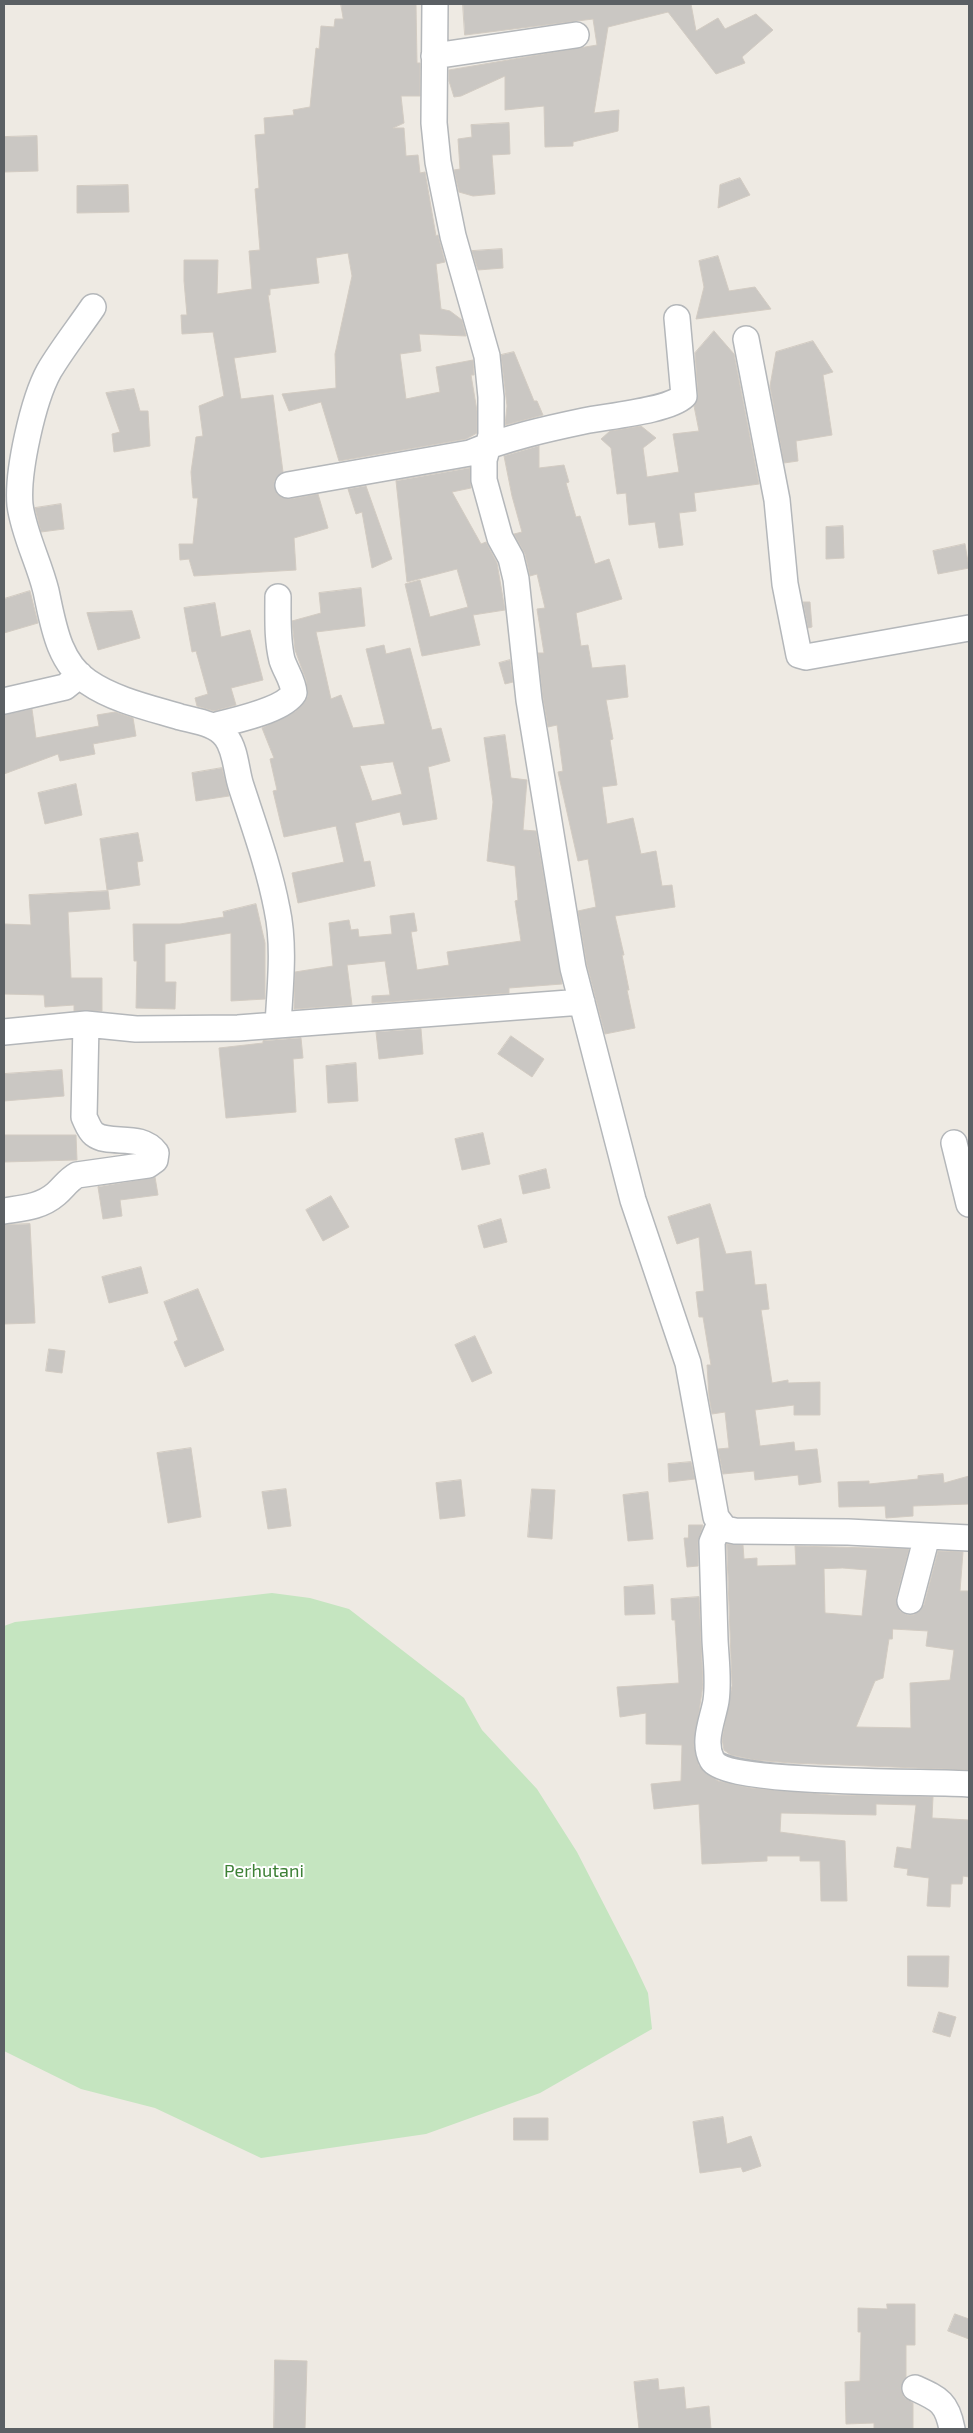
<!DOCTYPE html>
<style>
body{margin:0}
#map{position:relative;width:973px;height:2433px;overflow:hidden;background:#eeeae3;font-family:"Exo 2",sans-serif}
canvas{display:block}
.frame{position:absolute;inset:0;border:5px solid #5b6064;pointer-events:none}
</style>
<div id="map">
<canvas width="973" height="2433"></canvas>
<div class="frame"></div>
</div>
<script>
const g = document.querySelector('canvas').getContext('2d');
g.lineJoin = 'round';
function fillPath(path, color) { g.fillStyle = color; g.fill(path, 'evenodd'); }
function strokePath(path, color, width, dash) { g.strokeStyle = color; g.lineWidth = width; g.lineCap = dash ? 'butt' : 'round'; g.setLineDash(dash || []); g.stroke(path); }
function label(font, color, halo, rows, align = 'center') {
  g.font = font + ' "Exo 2",sans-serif'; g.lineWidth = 4; g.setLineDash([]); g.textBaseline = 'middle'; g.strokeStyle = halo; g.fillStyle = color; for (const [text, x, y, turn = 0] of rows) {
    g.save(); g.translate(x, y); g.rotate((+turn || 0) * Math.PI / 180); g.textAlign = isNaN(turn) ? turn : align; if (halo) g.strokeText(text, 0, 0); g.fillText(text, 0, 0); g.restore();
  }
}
fillPath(new Path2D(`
 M272 1593 310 1598 349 1609 464 1698 482 1730 537 1789 577 1852 632 1959 648 1993 652 2029 540 2093 426 2134 261 2158 155 2108 81 2089 4 2051V1626L15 1622Z`), '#c5e5c0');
const building = new Path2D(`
 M341 4H416L417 63H420V96H401L404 123 393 128H404L406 156 418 155 420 173 425 172 436 236 438 235 445 262 436 264 441 309 450 311 462 320 466 336 419 334 421 351 400 354 406 399 440 392 436 367 473 360 474 375H471L477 411V433L466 439 339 461 321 402 289 411 282 394 336 388 335 354 352 276 348 253 316 258 319 283 270 289V295H268L276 352 234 358 241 399 273 395 283 472 274 481 277 494 283 498 290 499 318 494 328 528 294 538 296 570 194 576 189 559 180 560 179 544H193L198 498H193L191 472 196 437 203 436 199 406 224 396 213 332 182 334 181 315H187L184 281V260H218L217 294 252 289 249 251 260 250 255 189 259 188 255 135 265 134 264 118 294 115 293 110 310 107 316 48 319 49 321 26 334 27 335 19H343Z
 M463 4H691L696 31 718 18 725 29 756 14 773 30 742 57 745 63 716 74 668 12 608 27 594 113 619 110 618 131 573 142V146L545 147 544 106 505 110V76L461 96 454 97 449 81V70L597 45 593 19 465 35Z
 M509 123 510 154 492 155 495 194 473 196 459 192 454 170 460 169 458 139 472 137 471 125Z
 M37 136 38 171 4 172V137Z
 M740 178 750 195 718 208 720 185Z
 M128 185 129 212 77 213V186Z
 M502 249 503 268 478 270 472 251Z
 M718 256 729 291 755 287 771 309 696 319 704 287 699 261Z
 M714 331 734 354 759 484 694 493 696 511 679 513 683 545 659 548 655 522 629 525 626 493 617 494 611 448 601 439 610 431 641 426 656 438 643 448 647 477 679 472 673 434 699 431 694 406 698 395 695 353Z
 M813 341 833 372 823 375 832 435 796 441 798 461 784 463 770 386 776 352Z
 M514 352 534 401H537L543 415 505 425 507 406 501 355Z
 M134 389 140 411H148L150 446 114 452 112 434 120 432 106 393Z
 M539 446V468L564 465 569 482 566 483 576 517 580 516 595 564 609 559 622 599 576 613 581 646 588 645 592 668 625 665 628 697 606 700 613 739 610 740 617 785 602 787 607 824 633 818 641 854 656 851 662 886 672 885 675 907 615 916 624 955H622L629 990H627L635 1028 605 1034 587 965 578 911 596 907 588 859 578 861 558 772 563 771 557 725 548 727 543 698 538 653H544L537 609 545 608 537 574 530 576 525 554 514 534 522 532 512 496 504 456Z
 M470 468 471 488 452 492 481 544 486 542 497 563 505 610 473 615 480 645 422 656 405 584 420 580 430 617 468 607 457 569 407 582 396 481Z
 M366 486 392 559 372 568 362 512 356 514 348 489Z
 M61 504 64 529 41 532 35 508Z
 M843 526 844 558 826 559V527Z
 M965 544 969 568 938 574 933 551Z
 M361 588 365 626 316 632 331 699 341 695 353 728 385 724 366 649 384 645 386 654 410 648 432 730 441 728 450 761 428 767 437 819 403 825 400 812 355 823 364 862 370 861 375 886 298 903 292 873 344 862 336 826 284 837 273 791 277 790 270 759 274 758 262 728 296 711 308 697 306 680 295 650 292 621 321 613 319 593ZM393 762 402 794 372 801 360 766Z
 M30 591 38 623 4 633V599Z
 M803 602H810L812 627 808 628Z
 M215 603 221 637 250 630 263 680 231 688 236 705 214 711 197 706 195 698 208 694 196 651 192 652 184 608Z
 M132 611 140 638 98 650 87 613Z
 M510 660 513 682 505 684 499 663Z
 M32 709 36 738 99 726 97 715 115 712 133 718 136 736 93 744 95 754 60 761 58 754 4 774V715Z
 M505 735 511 778 527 780 523 830 536 831 562 984 509 988V993L372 1003V996L390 995 385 961 347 965 352 1005 294 1009 295 972 333 966 329 923 349 920 351 930 358 929 359 937 392 934 390 916 414 913 417 931 411 932 417 970 449 965 447 952 521 941 515 901 518 900 515 866 487 861 493 802 484 738Z
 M222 768 229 796 196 801 192 773Z
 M76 784 82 815 45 824 38 793Z
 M138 833 143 861 137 862 140 885 107 890 100 839Z
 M108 891 110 909 68 912 71 978H102V1011H74V1005L45 1007 44 995 4 994V924L31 925 29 895Z
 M256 904 265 943V999L231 1001V933L165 944V982H176L175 1009 136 1008 137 961H134L133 924H180L224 917 223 912Z
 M421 1029 423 1054 379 1059 376 1032Z
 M511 1036 544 1059 532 1077 498 1054Z
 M301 1038 303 1058 293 1059 296 1112 226 1118 219 1048 263 1043V1041Z
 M356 1063 358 1101 328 1103 326 1066Z
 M62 1070 64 1096 4 1101V1074Z
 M483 1133 490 1164 462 1170 455 1139Z
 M4 1135H76L77 1160 4 1162Z
 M546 1169 550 1188 523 1194 519 1176Z
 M155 1177 158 1195 120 1200 122 1216 103 1219 98 1187Z
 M331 1196 349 1227 323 1241 306 1210Z
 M710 1204 726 1254 751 1251 755 1285 766 1284 769 1309 761 1310 772 1383 788 1380V1383L820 1382V1415H794V1405L755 1410 760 1446 794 1442 795 1451 817 1449 821 1482 799 1485 798 1475 755 1480 754 1471 723 1474 718 1449 729 1448 725 1412 712 1414 709 1396 707 1365H711L703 1317H699L696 1292 704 1291 699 1237 677 1244 668 1217Z
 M501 1219 507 1242 484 1248 478 1226Z
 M30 1224 35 1323 4 1324V1225Z
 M141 1267 148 1293 109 1303 102 1277Z
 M198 1289 224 1350 185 1367 174 1342 178 1340 164 1302Z
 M475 1336 492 1373 472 1382 455 1345Z
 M49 1349 65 1351 62 1373 46 1371Z
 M191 1448 201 1517 168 1523 157 1453Z
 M691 1462 695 1479 669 1482 668 1464Z
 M943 1474 944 1483 969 1476V1504L913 1506V1516L886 1518 885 1506 839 1507 838 1482 869 1481V1484L918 1479V1476Z
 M461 1480 465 1516 440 1519 436 1483Z
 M286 1489 291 1526 268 1529 262 1492Z
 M532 1489 555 1490 552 1539 528 1537Z
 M648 1492 653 1539 628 1541 623 1495Z
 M689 1525H703L698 1542V1566L687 1567 684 1538H688Z
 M727 1544 743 1545 744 1559 757 1558V1566L796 1565 795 1546 909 1549 896 1598 900 1611 907 1615H914L924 1605 938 1551 963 1552 960 1591H969V1770L791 1763 755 1760 731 1755 724 1750 722 1739 732 1686ZM843 1568 867 1570 862 1616 825 1613 824 1569ZM893 1629 928 1631 926 1646 954 1650 950 1680 910 1683 911 1728 856 1727 875 1681 883 1678 889 1639H892Z
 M653 1585 655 1614 625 1615 624 1587Z
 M699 1597 703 1685 694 1746 699 1766 705 1772 718 1781 751 1788 831 1795 933 1797 932 1818 969 1820V1877L963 1876 962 1884H951L950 1907 927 1906 929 1878 907 1875 908 1869 894 1867 897 1847 911 1849 916 1805 876 1804V1815L781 1813 780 1832 845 1841 847 1901H821L820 1861H800V1856H767V1861L702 1864 699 1804 654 1809 651 1784 681 1781 682 1745 646 1744V1713L620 1717 617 1687 679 1683 675 1620H672L671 1599Z
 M908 1956H949L948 1987 908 1986Z
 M939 2012 956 2017 950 2037 933 2032Z
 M723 2117 727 2144 751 2136 761 2166 743 2172 741 2167 700 2173 693 2122Z
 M514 2118H548V2140H514Z
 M887 2304H915V2345H906V2378L901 2389 904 2397 913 2403V2429H874V2423L846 2424 845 2382 860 2381 861 2332H858V2308L887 2309Z
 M955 2314 969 2319V2339L948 2331Z
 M275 2360 307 2361 305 2429H274Z
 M658 2379 659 2390 684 2387 686 2409 709 2406 711 2429H639L634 2382Z`);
fillPath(building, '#cac7c3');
strokePath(building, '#d2cbc2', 1);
const minor = new Path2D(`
 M435 4 434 123 438 162 453 236 487 356 491 397V435L484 460V480L500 538 511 558 516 579 529 700 573 968 633 1200 688 1363 716 1517 725 1529 735 1531 848 1532 969 1538
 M434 56 576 35
 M93 307C78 329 62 349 49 371 33 400 17 472 20 505 24 535 39 562 46 591 53 623 58 662 88 682 114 700 150 708 180 717 195 721 216 723 226 737 236 750 236 771 241 786 254 826 269 867 277 909 285 946 280 987 278 1025
 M746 339 777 500 785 584 799 655 806 657 969 628
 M288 485 470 453C506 438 546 429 584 421 608 416 668 411 684 396L677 318
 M4 701 65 687 80 675
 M214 726C234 720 283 711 294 693 293 680 286 672 282 660 277 640 278 618 278 597
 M4 1032 86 1024 136 1029 238 1028 582 1002
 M954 1143 969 1204
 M4 1211C23 1208 41 1207 56 1194 64 1187 68 1180 77 1175L148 1165 155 1160 156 1153C141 1132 109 1146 94 1134 89 1130 87 1123 84 1117L86 1024
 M720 1523 712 1542C713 1575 714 1608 715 1640 716 1660 719 1681 716 1701 713 1719 702 1742 712 1760 726 1785 932 1781 969 1784
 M910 1601 927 1536
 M915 2388C939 2399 947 2402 952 2429`);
strokePath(minor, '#b4b7ba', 28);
strokePath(minor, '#fff', 25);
label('18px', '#3d8036', '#fff', [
 ["Perhutani",264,1871]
]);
</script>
